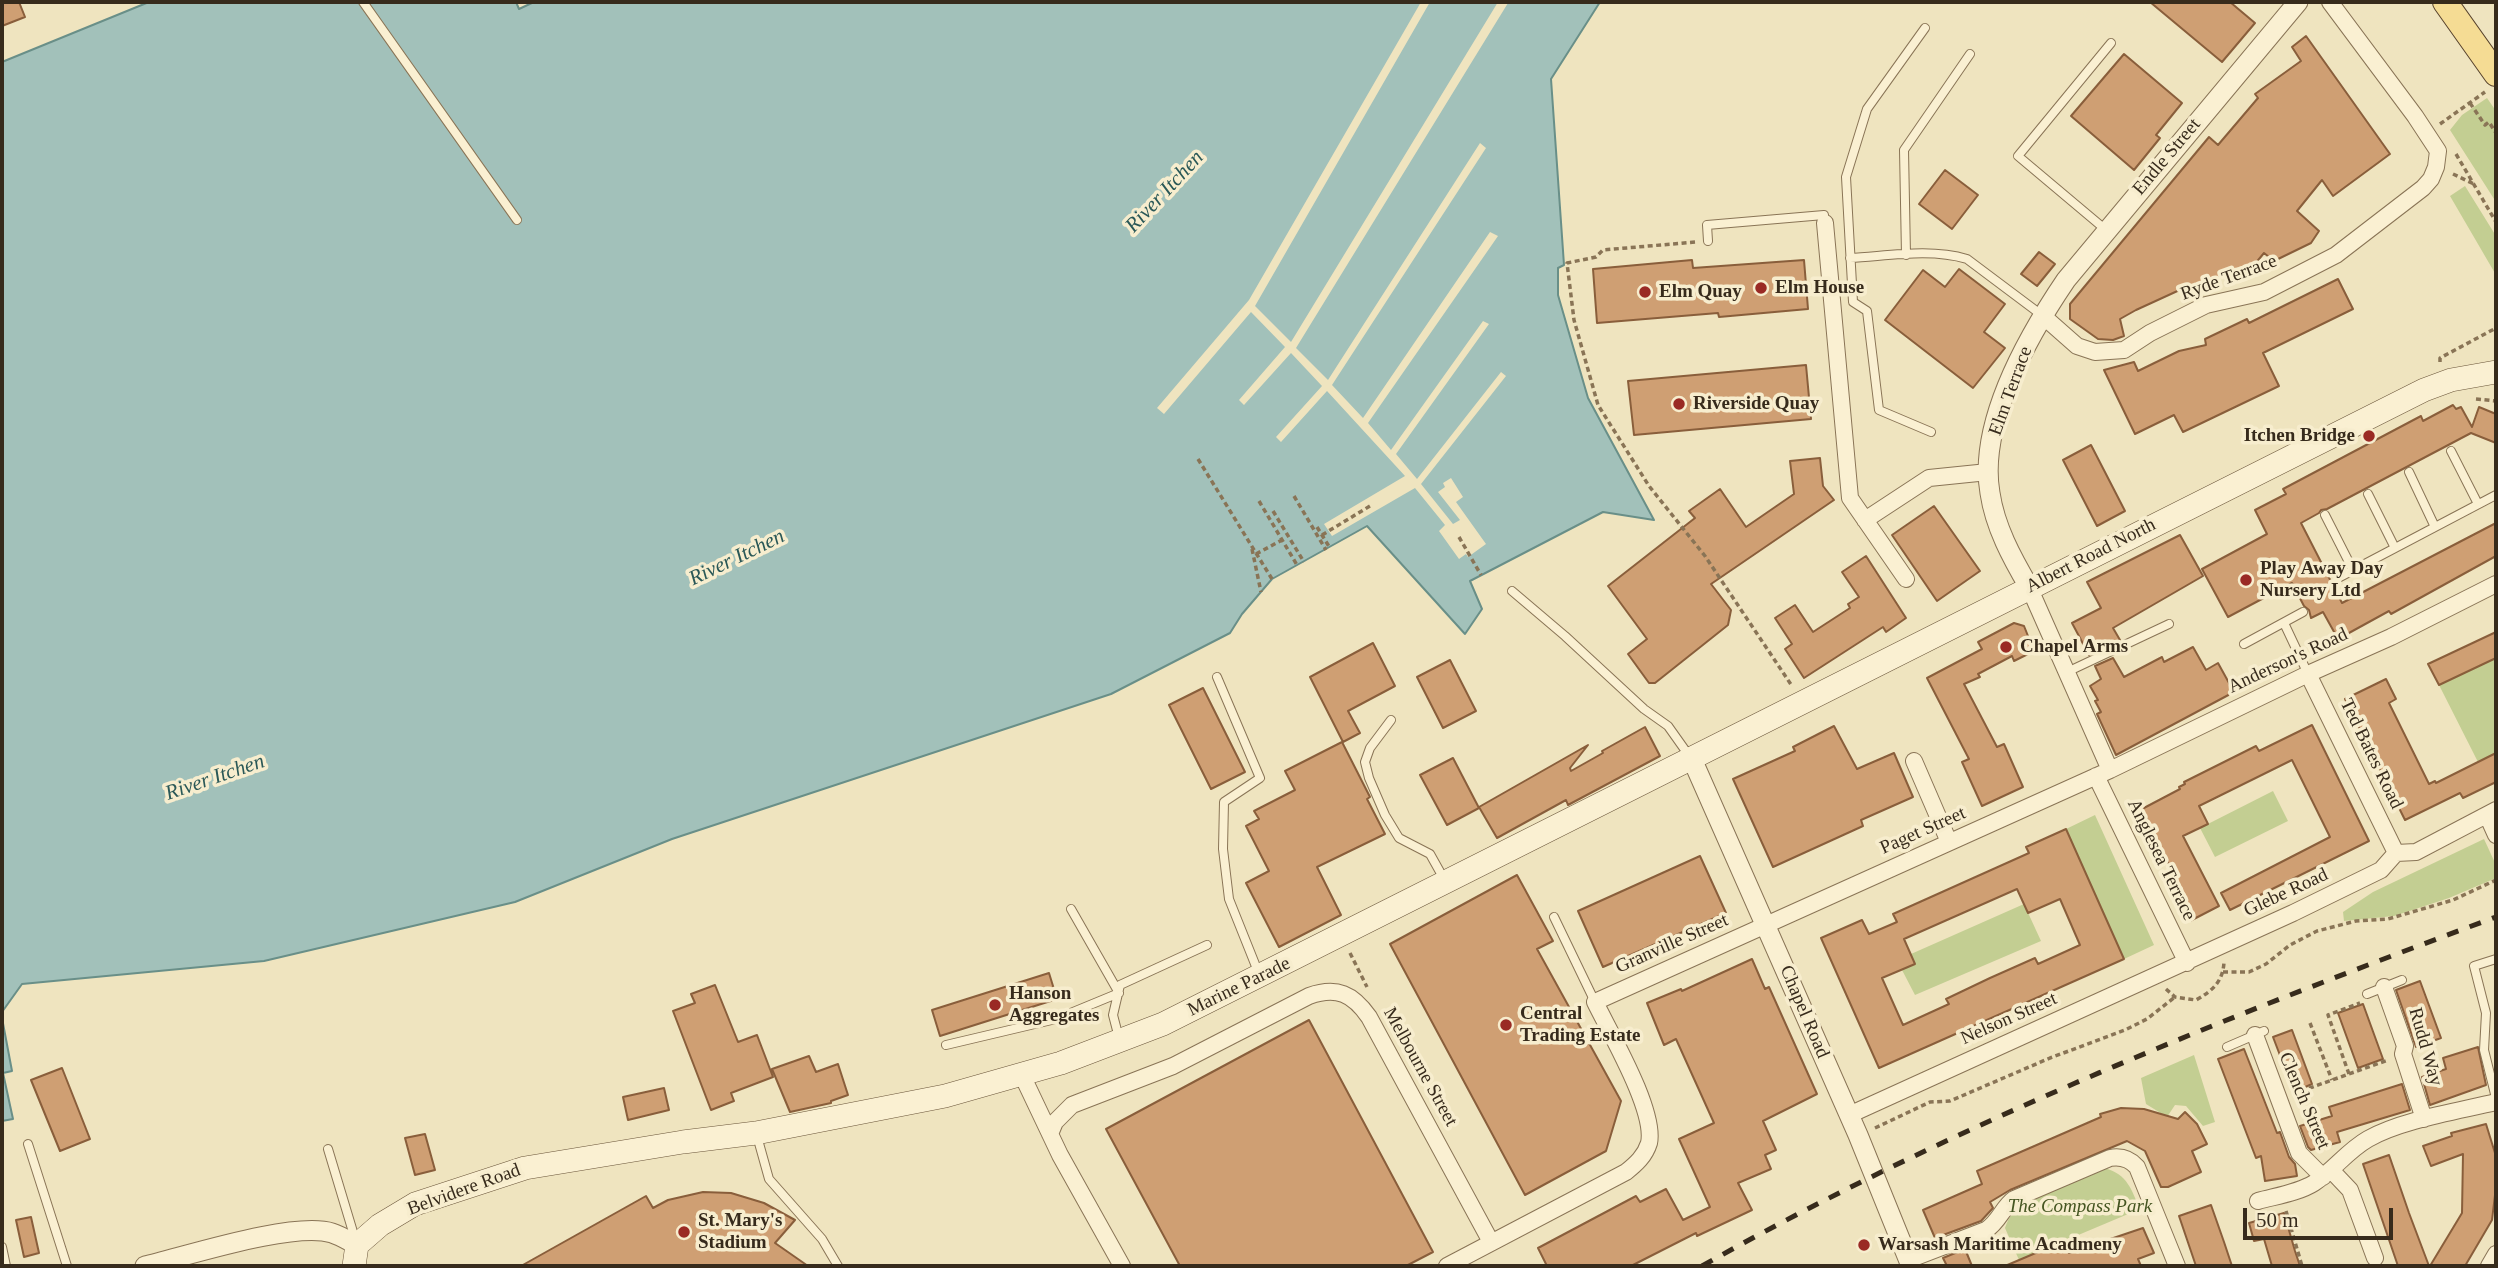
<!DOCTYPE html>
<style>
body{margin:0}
#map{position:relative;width:2498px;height:1268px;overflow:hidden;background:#efe4bf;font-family:"Times New Roman",serif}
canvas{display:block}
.frame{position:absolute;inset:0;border:4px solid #372b1c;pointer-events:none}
.scale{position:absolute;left:2243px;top:1208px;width:150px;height:32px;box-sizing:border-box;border:4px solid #372b1c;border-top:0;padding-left:9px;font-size:21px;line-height:24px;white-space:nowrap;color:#372b1c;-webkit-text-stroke:5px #f7edce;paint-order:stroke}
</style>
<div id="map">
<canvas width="2498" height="1268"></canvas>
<div class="frame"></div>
<div class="scale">50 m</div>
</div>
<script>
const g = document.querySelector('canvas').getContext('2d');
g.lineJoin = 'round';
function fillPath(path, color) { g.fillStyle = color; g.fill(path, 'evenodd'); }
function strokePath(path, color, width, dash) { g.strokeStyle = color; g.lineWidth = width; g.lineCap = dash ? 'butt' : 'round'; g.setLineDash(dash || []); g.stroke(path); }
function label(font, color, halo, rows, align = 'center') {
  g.font = font + ' "Times New Roman",serif'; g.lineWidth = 7; g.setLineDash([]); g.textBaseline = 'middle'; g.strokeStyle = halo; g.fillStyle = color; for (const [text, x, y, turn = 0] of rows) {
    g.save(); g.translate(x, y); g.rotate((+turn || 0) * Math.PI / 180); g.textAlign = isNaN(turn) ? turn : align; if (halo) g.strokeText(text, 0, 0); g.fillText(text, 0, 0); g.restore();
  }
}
fillPath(new Path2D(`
 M2487 98 2496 111V202L2450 130 2462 115Z
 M2465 186 2496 236V275L2450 196Z
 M2495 658 2496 753 2478 762 2439 685Z
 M2273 791 2288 821 2215 857 2200 828Z
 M2095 815 2154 945 2124 959 2066 829Z
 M2484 839 2496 865V878L2449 898 2394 916 2344 921 2343 912 2373 892Z
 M2024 904 2041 941 1915 995 1902 970 1915 964 1911 954Z
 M2194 1055 2215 1122 2203 1126 2186 1106 2175 1105 2167 1117 2146 1104 2141 1078Z
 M2105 1168C2128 1175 2131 1189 2140 1209L2019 1260 2005 1228C2009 1216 2015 1209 2026 1202Z`), '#c3ce92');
const water = new Path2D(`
 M149 2H516L519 9 534 2H1600L1551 79 1564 265 1558 268V295L1588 398 1654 520 1603 512 1470 581 1482 609 1465 634 1367 526 1272 579 1242 614 1230 633 1111 694 672 839 515 902 264 961 22 984 2 1012V62Z
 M2 1018 12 1071 3 1073 13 1119 2 1121Z`);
fillPath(water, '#a2c1ba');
strokePath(water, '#698f88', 2);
fillPath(new Path2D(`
 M1421 2H1430L1255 306 1291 342 1498 2 1508 3 1296 348 1328 380 1480 143 1486 148 1332 385 1363 418 1490 232 1498 236 1368 423 1391 450 1483 321 1489 324 1396 454 1417 479 1501 372 1506 376 1421 484 1453 524 1460 520 1438 492 1445 487 1443 483 1451 478 1463 497 1456 502 1486 544 1468 557 1466 554 1459 559 1439 531 1445 525 1415 488 1332 536 1324 524 1405 476 1327 391 1281 442 1276 437 1322 386 1291 353 1244 405 1239 400 1285 347 1251 312 1164 414 1157 408 1249 300Z`), '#efe4bf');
const building = new Path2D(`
 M2 2H19L25 17 2 26Z
 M2150 2H2230L2255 23 2222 62Z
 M2306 36 2390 154 2333 196 2322 180 2297 211 2319 231 2311 243 2274 261 2264 253 2245 276 2240 272 2184 288 2136 310 2120 319 2124 336 2113 340 2098 339 2070 319V304L2209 137 2218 145 2258 98 2255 94 2301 61 2292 47Z
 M2124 54 2182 103 2156 135 2160 138 2134 170 2071 116Z
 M1945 170 1978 195 1952 229 1919 204Z
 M2039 252 2055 264 2037 286 2021 274Z
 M1692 260 1693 268 1804 260 1808 309 1719 317 1718 313 1597 323 1593 269Z
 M1959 269 2005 304 1984 332 2005 348 1973 388 1885 320 1923 270 1945 287Z
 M2338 279 2353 309 2263 353 2279 386 2183 432 2174 415 2135 434 2104 370 2134 362 2138 371 2179 351 2206 345 2205 339 2247 319 2249 323Z
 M1806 365 1811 419 1634 435 1628 381Z
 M2453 405 2456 409 2461 407 2472 427 2479 407 2496 414V443L2471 433 2327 509 2321 510 2319 513 2301 523 2342 603 2496 523V556L2391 614 2389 611 2338 639 2323 612 2311 618 2309 610 2304 606 2292 583 2228 617 2202 569 2267 534 2255 510 2286 494 2283 489 2421 416 2423 421Z
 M2091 445 2125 511 2097 526 2063 460Z
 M1820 458 1823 486 1834 500 1711 584 1731 610 1728 625 1655 683H1649L1628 654 1647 639 1608 586 1695 518 1689 511 1720 489 1746 527 1794 494 1790 461Z
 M1934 506 1980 571 1937 601 1892 535Z
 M2180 535 2203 576 2113 628 2120 640 2089 655 2072 623 2101 608 2087 582Z
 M1866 556 1906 618 1886 632 1883 627 1804 678 1785 649 1792 644 1775 618 1795 605 1813 632 1850 608 1848 604 1859 597 1842 572Z
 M2014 623 2024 626 2034 651 2014 661 2012 656 1978 674 1980 677 1964 684 1997 747 2004 744 2023 787 1982 806 1962 762 1969 759 1927 678 1982 649 1978 642Z
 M2496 632V658L2439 685 2428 664Z
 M1373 643 1395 686 1348 711 1360 733 1343 742 1310 677Z
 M2193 647 2206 670 2218 663 2234 692 2116 755 2097 714 2101 712 2095 701 2098 700 2090 686 2101 679 2095 666 2113 658 2124 677 2162 657 2164 662Z
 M1450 660 1476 711 1443 728 1417 677Z
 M2386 679 2396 699 2389 703 2429 784 2435 781 2436 783 2496 753V782L2463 798 2460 793 2405 820 2345 699Z
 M1203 688 1245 772 1211 789 1169 705Z
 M2312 725 2369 841 2230 910 2221 893 2330 837 2292 760 2199 806 2208 824 2183 836 2219 906 2190 921 2181 903 2186 900 2142 809 2180 789 2179 787 2185 784 2184 782 2256 746 2259 751Z
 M1834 726 1857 769 1894 753 1913 797 1861 820 1863 826 1773 867 1733 779 1795 751 1793 747Z
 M1645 727 1660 756 1568 805 1566 800 1497 838 1479 807 1588 745 1570 768 1571 771 1603 753 1602 751Z
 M1342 742 1370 797 1367 799 1385 834 1317 867 1341 915 1279 947 1246 883 1269 871 1246 826 1259 819 1254 811 1295 790 1285 771Z
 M1453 758 1479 808 1447 825 1420 775Z
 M2066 829 2124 959 1879 1068 1821 938 1862 920 1869 934 1897 922 1893 914 2029 853 2026 847ZM2017 889 2028 913 2060 899 2080 945 2038 964 2035 958 1990 978 1946 999 1949 1004 1903 1025 1882 978 1915 964 1904 939Z
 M1700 856 1726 913 1603 967 1578 911Z
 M1517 875 1553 941 1537 949 1621 1101 1606 1151 1525 1195 1390 944Z
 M1752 959 1765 989 1769 987 1817 1094 1763 1121 1776 1150 1765 1155 1771 1169 1738 1183 1752 1210 1697 1236 1696 1233 1631 1266H1547L1538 1248 1636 1196 1640 1202 1666 1189 1683 1220 1710 1207 1679 1139 1714 1123 1676 1039 1664 1045 1647 1003 1681 989 1682 991Z
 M1049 973 1057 999 940 1036 932 1010Z
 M2420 981 2441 1038 2416 1047 2396 990Z
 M715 985 738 1042 757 1035 773 1077 731 1093 734 1101 711 1110 673 1011 695 1003 691 994Z
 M2363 1004 2383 1059 2358 1068 2338 1013Z
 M1309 1020 1433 1252 1406 1266H1180L1106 1129Z
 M2292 1030 2312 1084 2294 1092 2273 1037Z
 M2478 1047 2486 1085 2430 1105 2422 1077 2446 1069 2443 1058Z
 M2244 1049 2277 1133 2280 1132 2289 1157 2295 1164 2297 1176 2265 1181 2261 1156 2256 1158 2218 1059Z
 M809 1056 816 1072 838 1064 848 1095 831 1101V1103L790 1112 772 1069Z
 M62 1068 90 1139 60 1151 31 1080Z
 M2402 1084 2410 1110 2337 1132 2340 1142 2311 1150 2308 1147 2300 1126 2332 1116 2329 1107Z
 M664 1088 669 1110 628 1120 623 1097Z
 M2121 1108 2144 1109 2178 1119 2185 1112 2197 1124 2207 1144 2192 1151 2201 1172 2168 1187H2161L2145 1151 2127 1141 2010 1190 1990 1202 1993 1208 1981 1221 1935 1238 1923 1210 1982 1184 1977 1171 2101 1117 2100 1114Z
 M2486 1124 2495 1153V1195L2492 1220 2465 1266H2430L2462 1213 2463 1154 2431 1166 2423 1146 2452 1136 2451 1133Z
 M425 1134 435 1170 415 1175 405 1138Z
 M2389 1155 2409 1213 2429 1266H2398L2363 1164Z
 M703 1192 731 1193 764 1203 795 1220 775 1243 808 1266H521L646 1196 653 1208 668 1200Z
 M2211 1205 2224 1242 2232 1266H2196L2179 1216Z
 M2284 1213 2295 1251 2300 1266H2272L2264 1239 2254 1241 2249 1223Z
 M31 1217 39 1253 24 1257 16 1220Z
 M2143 1228 2154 1253 2138 1259 2141 1266H2005L2064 1241 2069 1253Z
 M1965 1249 1972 1266H1947L1943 1258Z`);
fillPath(building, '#cf9f73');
strokePath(building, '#895e3b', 2);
const service = new Path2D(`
 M363 2 517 220
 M1925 28 1867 109 1846 177 1853 302 1867 311 1879 410 1931 432
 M2106 230 2018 156 2111 43
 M1708 241 1707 225 1824 215 1825 223
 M1906 255 1904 150 1970 54
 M1850 258C1888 256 1930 248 1967 259L2043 316
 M2451 451 2478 504
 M2409 472 2435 527
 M2368 494 2395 548
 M2325 515 2353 570
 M2340 577 2496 495
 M1512 591 1565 636 1644 709 1668 726 1690 757
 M2284 623 2308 674
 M2244 644 2303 612
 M2067 672 2169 624
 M1217 677 1260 778 1224 802 1223 849 1229 899 1259 974
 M1391 720 1370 748 1365 762 1369 778 1385 815 1399 838 1430 854 1444 879
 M1554 917 1595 1002
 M2496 959 2474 966 2486 1013 2484 1050 2496 1098
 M2367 994 2402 980
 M1119 1038 1113 1015 1120 985 1207 945
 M946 1045 1056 1019 1119 993 1071 909
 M2227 1047 2264 1031
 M757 1136 769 1179 822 1239 838 1266
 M28 1144 67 1266
 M328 1149 356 1242
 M2 1247 6 1266`);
const minor = new Path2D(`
 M1825 223 1850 498 1906 579
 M2043 316 2077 346 2095 352 2124 350 2150 333 2206 305 2264 292 2336 255 2423 188 2431 179 2436 167 2438 151 2415 116 2330 2
 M1865 520 1929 478 1988 472
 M2029 587 2110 770
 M2308 674 2396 853
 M1914 761 1949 842
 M2096 776 2187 963
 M2487 815 2496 835
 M2396 853 2416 852 2496 810
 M2384 987 2405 1046 2403 1054 2424 1119
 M2255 1035 2299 1153 2323 1177
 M1022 1075 1060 1155 1122 1266
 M1849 1115 2293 913 2381 870 2396 853
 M1050 1134 1055 1122 1072 1105 1173 1066 1309 996C1337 986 1353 994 1369 1017L1491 1242
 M2331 1170 2350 1190 2375 1258
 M2258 1201C2276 1196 2298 1193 2314 1183 2334 1170 2347 1151 2368 1139 2401 1120 2459 1111 2496 1102
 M1908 1260 1986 1230C1999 1222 2002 1208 2014 1199L2110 1158C2121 1156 2130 1159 2137 1167L2177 1266
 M1447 1266 1626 1172C1636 1164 1645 1156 1649 1143 1656 1111 1610 1033 1595 1002L2110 770 2308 674 2391 637 2496 584
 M2489 1266 2496 1254`);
const tertiary = new Path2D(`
 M2029 587C2012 558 1995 527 1990 493 1978 424 2028 336 2066 280L2298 2
 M1692 759 1858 1135 1911 1266
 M145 1266C187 1256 294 1221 332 1233 341 1236 349 1241 357 1245`);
const secondary = new Path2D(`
 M354 1266 357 1245 380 1225 415 1204 525 1168 683 1142 756 1133 945 1096 1061 1063 1163 1024 2424 390 2451 380 2496 372`);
const primary = new Path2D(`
 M2445 2 2496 74`);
strokePath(service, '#897456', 10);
strokePath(minor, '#897456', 18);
strokePath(tertiary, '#897456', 21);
strokePath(secondary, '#6a553a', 24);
strokePath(primary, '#56412b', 26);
strokePath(new Path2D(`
 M2470 103 2485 125 2489 122 2496 133
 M2440 124 2485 92
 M2456 154 2496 222
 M2453 174 2474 184
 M1695 242 1603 250 1596 257 1567 263 1574 320 1598 405 1649 486 1705 556 1792 686
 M2440 362V358L2496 328
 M2476 399 2496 401
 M1198 459 1272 579
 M1294 496 1326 550
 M1259 501 1297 565
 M1273 511 1304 562
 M1317 527 1330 548
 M1322 535 1370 506
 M1459 537 1481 575
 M1252 549 1261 592
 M1256 554 1282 540
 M1350 953 1367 987
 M2223 972H2249L2266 964 2290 945 2317 931 2356 921 2388 919 2453 900 2496 880
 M2166 989 2175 997 2196 1000C2212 991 2223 982 2224 962
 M2310 1023 2332 1080
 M2349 1074 2328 1015 2360 1003
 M2293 1094 2388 1060
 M1875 1128 1930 1102 1950 1101 2050 1058 2125 1030 2147 1019 2175 997
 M2286 1211 2302 1266`), '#897456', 3.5, [5, 3.5]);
strokePath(service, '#faf0d2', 8);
strokePath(minor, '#faf0d2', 16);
strokePath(tertiary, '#faf0d2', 19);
strokePath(secondary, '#faf0d2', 23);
strokePath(primary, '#f5dc94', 24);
strokePath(new Path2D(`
 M1702 1266C1952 1125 2228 1016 2496 917`), '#372b1c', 5, [12, 12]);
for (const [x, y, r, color] of [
 [1761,288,7,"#9a2a24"],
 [1645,292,7,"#9a2a24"],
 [1679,404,7,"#9a2a24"],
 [2369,436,7,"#9a2a24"],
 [2246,580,7,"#9a2a24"],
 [2006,647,7,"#9a2a24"],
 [995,1005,7,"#9a2a24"],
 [1506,1025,7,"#9a2a24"],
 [684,1232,7,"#9a2a24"],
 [1864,1245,7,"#9a2a24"]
]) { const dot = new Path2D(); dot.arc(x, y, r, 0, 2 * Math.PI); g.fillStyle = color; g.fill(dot); strokePath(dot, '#f7edce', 2.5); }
label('19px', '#372b1c', '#f7edce', [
 ["Endle Street",2167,157,-50],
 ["Ryde Terrace",2229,278,-20],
 ["Elm Terrace",2011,391,-70],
 ["Albert Road North",2091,556,-27],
 ["Anderson's Road",2288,661,-25],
 ["Ted Bates Road",2371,754,64],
 ["Paget Street",1923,831,-24],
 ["Anglesea Terrace",2161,860,64],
 ["Glebe Road",2286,893,-25],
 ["Granville Street",1672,944,-24],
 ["Marine Parade",1239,987,-26],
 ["Chapel Road",1804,1012,67],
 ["Nelson Street",2009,1019,-24],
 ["Rudd Way",2425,1047,74],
 ["Melbourne Street",1420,1067,61],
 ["Clench Street",2304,1101,67],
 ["Belvidere Road",464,1190,-20]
]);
label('bold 19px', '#372b1c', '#f7edce', [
 ["Elm House",1775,288],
 ["Elm Quay",1659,292],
 ["Riverside Quay",1693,404],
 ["Itchen Bridge",2355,436,"right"],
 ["Play Away Day",2260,569],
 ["Nursery Ltd",2260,591],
 ["Chapel Arms",2020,647],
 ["Hanson",1009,994],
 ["Aggregates",1009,1016],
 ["Central",1520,1014],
 ["Trading Estate",1520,1036],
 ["St. Mary's",698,1221],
 ["Stadium",698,1243],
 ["Warsash Maritime Acadmeny",1878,1245]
], 'left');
label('italic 19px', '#455521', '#f7edce', [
 ["The Compass Park",2080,1207]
]);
label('italic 21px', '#2a5857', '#f7edce', [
 ["River Itchen",1165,192,-47],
 ["River Itchen",737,558,-26],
 ["River Itchen",215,778,-19]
]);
</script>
